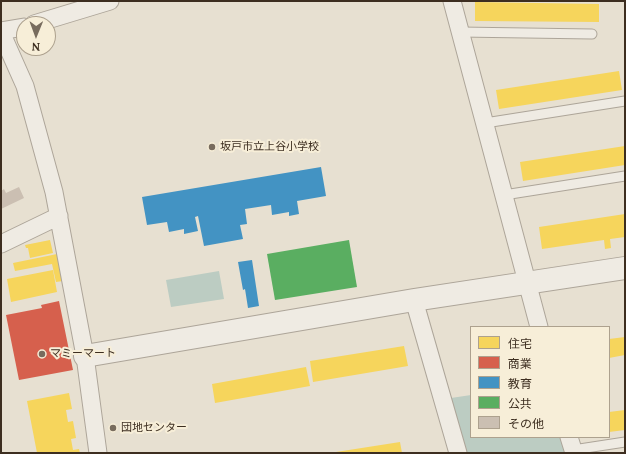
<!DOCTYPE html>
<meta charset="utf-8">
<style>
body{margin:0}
#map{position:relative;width:626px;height:454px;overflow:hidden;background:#e7e0d1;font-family:Lora,"Noto Sans JP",serif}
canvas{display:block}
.frame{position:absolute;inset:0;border:2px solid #3d2e20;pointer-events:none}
.legend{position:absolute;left:470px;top:326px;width:140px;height:112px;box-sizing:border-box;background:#f7eed8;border:1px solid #ada18e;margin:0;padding:5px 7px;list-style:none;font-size:12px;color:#3d2e20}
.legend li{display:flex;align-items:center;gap:8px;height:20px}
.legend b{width:20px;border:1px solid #ada18e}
.north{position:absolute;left:16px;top:16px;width:40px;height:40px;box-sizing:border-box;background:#f7eed8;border:1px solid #ada18e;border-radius:50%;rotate:181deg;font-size:11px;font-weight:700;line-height:16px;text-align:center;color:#3d2e20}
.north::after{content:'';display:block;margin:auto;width:14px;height:18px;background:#786c5e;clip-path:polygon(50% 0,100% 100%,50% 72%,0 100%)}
</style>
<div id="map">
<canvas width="626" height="454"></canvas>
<div class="frame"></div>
<ul class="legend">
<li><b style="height:11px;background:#f6d55c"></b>住宅</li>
<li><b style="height:11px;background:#d6604d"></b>商業</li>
<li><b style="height:11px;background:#4393c3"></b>教育</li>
<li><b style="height:11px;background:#5aae61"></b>公共</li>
<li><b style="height:11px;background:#cbbfb2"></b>その他</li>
</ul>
<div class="north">N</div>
</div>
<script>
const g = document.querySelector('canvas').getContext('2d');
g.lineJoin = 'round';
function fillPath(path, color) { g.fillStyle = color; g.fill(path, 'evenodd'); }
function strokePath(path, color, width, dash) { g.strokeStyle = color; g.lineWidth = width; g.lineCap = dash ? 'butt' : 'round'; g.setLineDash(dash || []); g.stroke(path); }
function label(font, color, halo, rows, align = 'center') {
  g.font = font + ' Lora,"Noto Sans JP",serif'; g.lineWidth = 4; g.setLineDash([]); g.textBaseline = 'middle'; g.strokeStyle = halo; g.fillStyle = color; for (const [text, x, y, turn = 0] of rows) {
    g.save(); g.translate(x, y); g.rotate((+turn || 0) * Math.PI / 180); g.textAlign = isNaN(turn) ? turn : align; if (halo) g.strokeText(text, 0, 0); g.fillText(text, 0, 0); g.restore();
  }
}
fillPath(new Path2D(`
 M219 271 224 299 171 307 166 280Z
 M471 395V437H561L565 453H466L451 398Z`), '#bcccc2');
fillPath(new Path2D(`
 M475 2 599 4V22L475 21Z
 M619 71 622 90 499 109 496 90Z
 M625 146V165L523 181 520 162Z
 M625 214V237L610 239 611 248 605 249 604 240 542 249 539 227Z
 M50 240 53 253 30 258 28 248H26L25 245Z
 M57 254 63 281 56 282 52 264 15 271 13 263Z
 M53 270 57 292 11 302 7 279Z
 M625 337V355L609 358V339Z
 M404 346 408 366 313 382 310 361Z
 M306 367 310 386 215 403 212 384Z
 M69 393 72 409 66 410 68 422 73 421 76 438 71 439 73 450 79 449 80 453H37L27 401Z
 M625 410V430L609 432V412Z
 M400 442 402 453H336V452Z`), '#f6d55c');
fillPath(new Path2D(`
 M59 301 73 370 19 380 6 315 42 308 41 305Z`), '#d6604d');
fillPath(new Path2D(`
 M321 167 326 196 297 201 299 214 289 216V212L272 215 271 205 245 209 247 224 240 225 243 239 204 246 198 216 195 217 198 231 184 234V229L169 232 167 222 147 225 142 197Z
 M252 260 259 306 248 308 245 289 243 290 238 262Z`), '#4393c3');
fillPath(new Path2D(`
 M349 240 357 287 275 300 267 254Z`), '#5aae61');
fillPath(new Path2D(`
 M19 187 24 198 1 209V191L4 189 6 193Z`), '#cbbfb2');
const service = new Path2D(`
 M460 32 592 34
 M485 123 625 101
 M504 195 625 176
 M573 450 625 442`);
const minor = new Path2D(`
 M452 1 539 327
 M34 24 110 1
 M1 31 24 27
 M1 32 25 86 54 192 85 356 98 453
 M1 244 59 216
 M414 300 458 453
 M569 437 574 453`);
const tertiary = new Path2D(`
 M85 356 414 300 625 268`);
strokePath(service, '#ada599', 11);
strokePath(minor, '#ada599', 19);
strokePath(tertiary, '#ada599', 24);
strokePath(service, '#efebe3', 9);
strokePath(minor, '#efebe3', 17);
strokePath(tertiary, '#efebe3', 22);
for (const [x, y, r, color] of [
 [212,147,4,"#786c5e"],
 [42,354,4,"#786c5e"],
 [113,428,4,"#786c5e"]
]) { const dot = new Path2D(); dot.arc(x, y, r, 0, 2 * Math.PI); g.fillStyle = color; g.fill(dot); strokePath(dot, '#f7eed8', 1.5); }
label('11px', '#3d2e20', '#f7eed8', [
 ["坂戸市立上谷小学校",220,147],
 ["マミーマート",50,354],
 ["団地センター",121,428]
], 'left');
</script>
